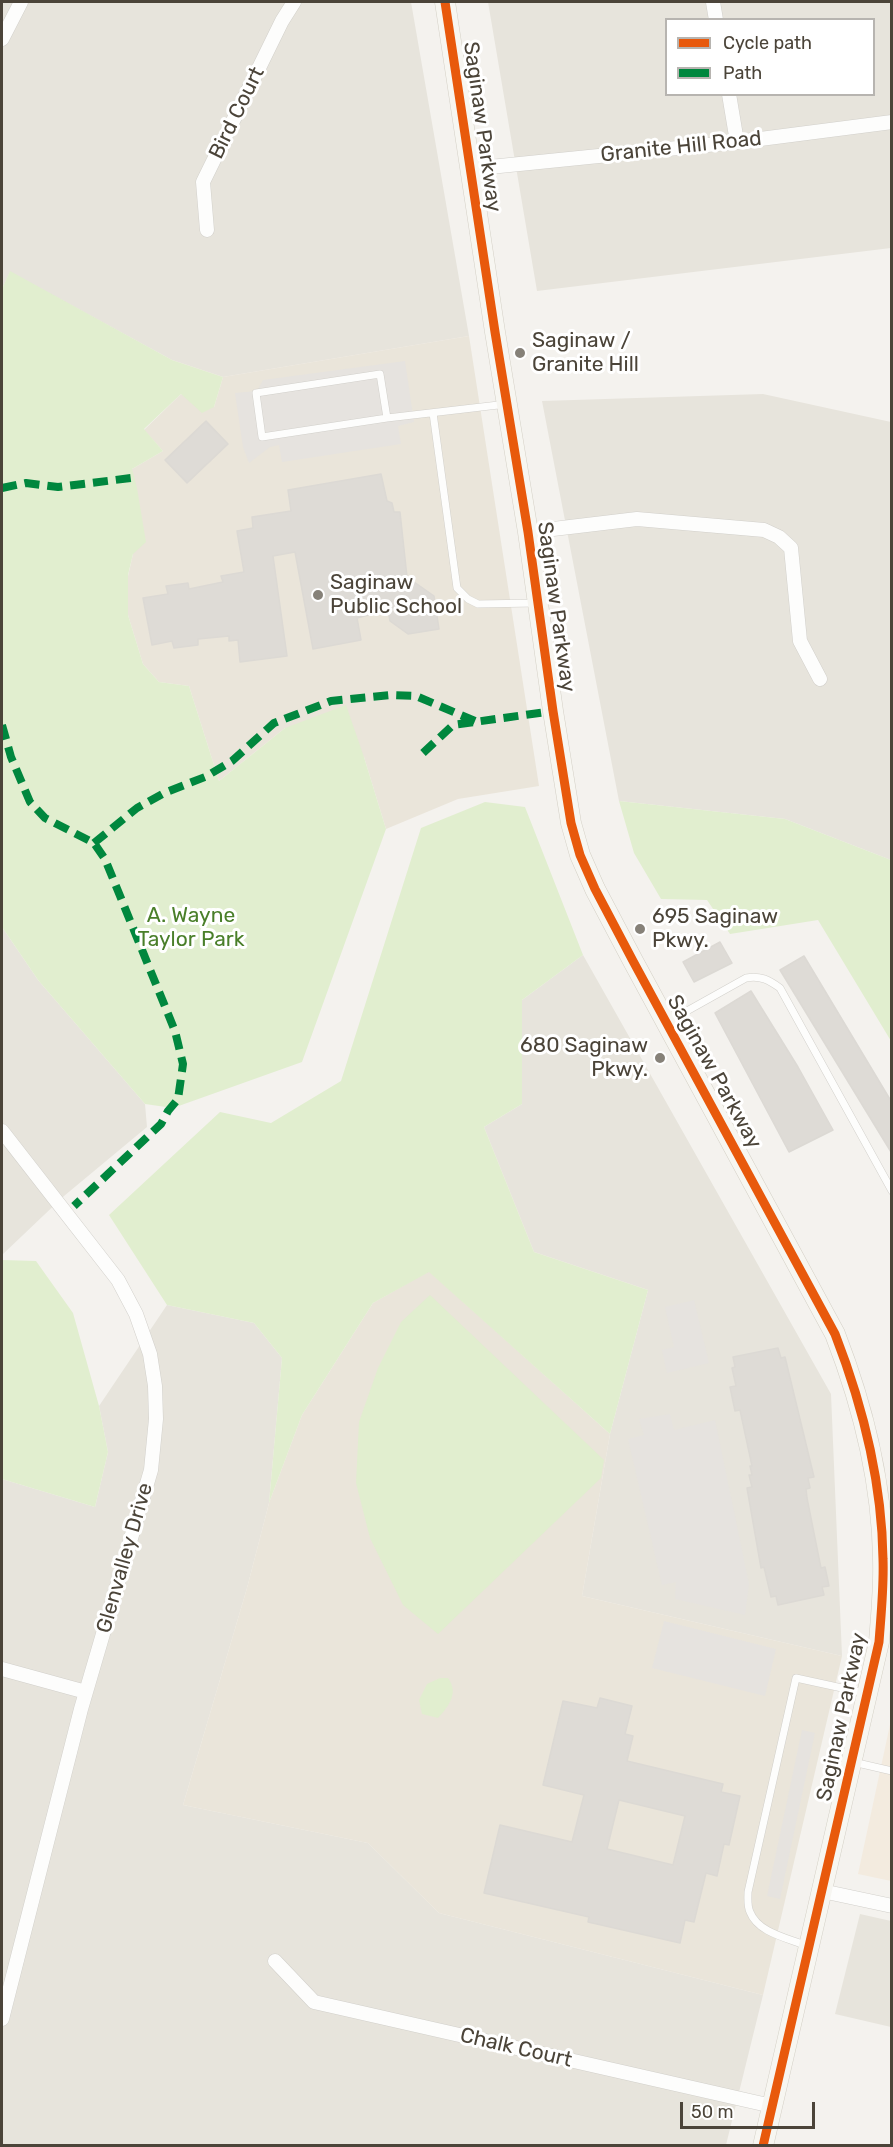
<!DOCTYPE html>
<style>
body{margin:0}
#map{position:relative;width:893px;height:2147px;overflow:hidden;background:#f4f2ee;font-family:Rubik,sans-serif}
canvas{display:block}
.frame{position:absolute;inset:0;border:3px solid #4b4439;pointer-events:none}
.legend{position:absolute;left:665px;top:18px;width:210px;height:78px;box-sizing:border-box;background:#fff;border:2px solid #b7b4b0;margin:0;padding:8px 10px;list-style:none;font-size:18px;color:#4b4439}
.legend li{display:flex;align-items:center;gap:12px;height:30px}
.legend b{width:30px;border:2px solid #b7b4b0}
.scale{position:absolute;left:680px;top:2102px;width:135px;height:27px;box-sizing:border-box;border:3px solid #4b4439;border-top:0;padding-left:8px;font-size:18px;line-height:21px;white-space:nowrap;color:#4b4439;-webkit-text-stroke:4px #fff;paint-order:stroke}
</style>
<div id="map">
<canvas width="893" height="2147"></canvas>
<div class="frame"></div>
<ul class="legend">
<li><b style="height:8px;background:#e8590c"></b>Cycle path</li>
<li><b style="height:8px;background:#00873e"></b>Path</li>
</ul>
<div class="scale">50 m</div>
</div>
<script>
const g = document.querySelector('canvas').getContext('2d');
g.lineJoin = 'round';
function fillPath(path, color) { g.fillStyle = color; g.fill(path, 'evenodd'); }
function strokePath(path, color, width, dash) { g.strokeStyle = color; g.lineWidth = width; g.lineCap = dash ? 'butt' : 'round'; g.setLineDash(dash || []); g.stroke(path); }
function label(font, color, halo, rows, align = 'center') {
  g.font = font + ' Rubik,sans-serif'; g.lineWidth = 6; g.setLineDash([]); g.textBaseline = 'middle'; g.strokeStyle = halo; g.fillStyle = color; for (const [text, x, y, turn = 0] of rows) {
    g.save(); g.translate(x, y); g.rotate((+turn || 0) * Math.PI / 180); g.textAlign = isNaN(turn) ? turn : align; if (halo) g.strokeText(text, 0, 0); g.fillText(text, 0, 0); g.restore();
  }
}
fillPath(new Path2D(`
 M2 2H411L469 336 223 377 172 360 10 272 2 289Z
 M488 2H891V248L537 291ZM666 20H874V94H666Z
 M763 394 891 422V860L785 819 619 801 542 401Z
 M2 927 38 980 145 1104 147 1127 64 1196 2 1255Z
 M583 955 831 1394 842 1656 582 1596 610 1434 648 1290 534 1252 484 1127 522 1104V1000Z
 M167 1305 254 1323 282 1358 269 1503 247 1588 183 1805 368 1843 439 1913 763 1995 726 2145H2V1479L95 1507 108 1452 99 1406Z
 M860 1914 891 1921V2027L835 2014Z`), '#e7e4dc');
fillPath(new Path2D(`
 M891 1720V1881L858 1874Z`), '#f3ebdf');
fillPath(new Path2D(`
 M469 336 539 786 458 799 386 829 364 757 285 728 219 781 189 686 159 682 143 664 128 615V576L133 554 132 469 163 451 144 430 181 394 214 407 223 377Z
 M429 1271 610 1434 582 1596 842 1656 763 1995 439 1913 368 1843 183 1805 247 1588 269 1503 302 1415 373 1303Z`), '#eae5da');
fillPath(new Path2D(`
 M10 271 172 360 223 377 214 407 202 413 181 394 144 429 163 451 132 469 137 488 146 542 133 554 128 575V615L143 664 159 682 189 686 219 781 285 728 346 705 364 757 386 829 302 1062 173 1108 145 1104 38 980 2 927V289Z
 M619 801 785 819 891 860V1041L818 920 730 934 707 900 661 899 634 853Z
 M485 802 525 807 583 955 522 1000V1104L484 1127 534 1252 648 1290 610 1434 429 1272 373 1303 302 1415 269 1503 282 1358 254 1323 167 1305 109 1215 220 1112 271 1123 341 1081 421 828Z
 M2 1260 36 1261 73 1313 99 1406 108 1452 95 1507 2 1479Z
 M430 1295 604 1460 601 1478 438 1634 403 1605 370 1538 356 1483 359 1422 378 1368 401 1322Z
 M440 1678H448C459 1693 449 1706 438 1718L422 1714 419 1700 427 1684Z`), '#e1eecf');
fillPath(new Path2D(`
 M405 361 414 422 398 426 401 444 282 462 279 445 270 447 249 463 243 447 235 393 257 391 263 380Z
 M694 1300 709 1363 667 1373 662 1350 674 1347 665 1307Z
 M670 1414 674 1430 715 1420 749 1584 745 1615 675 1599 676 1582 662 1585 628 1439 644 1435 639 1419Z
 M664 1621 776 1649 765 1696 652 1668Z
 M802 1730 815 1733 780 1899 767 1896Z`), '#e6e3df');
const building = new Path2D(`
 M206 421 228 444 187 483 165 460Z
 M381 474 387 501 392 503 394 512H400L407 577 434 596 439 629 408 634 390 621 388 610 357 618 361 640 313 649 295 552 273 556 287 656 240 662 238 640 229 641V636L198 639V645L174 648 172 641 152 645 143 598 168 594 166 586 188 583 189 589 223 582 221 576 244 572 237 531 253 528 252 517 291 511 288 490Z
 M720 942 732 963 694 982 683 962Z
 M804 956 891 1101V1152L780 970Z
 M751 991 798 1067 833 1130 789 1152 715 1013Z
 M778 1348 781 1358 785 1357 814 1477 808 1478 810 1488 806 1489 807 1498 821 1568 825 1567 829 1586 822 1587 824 1595 778 1605 776 1596 771 1597 764 1567 761 1568 747 1488 752 1487 749 1475H752L750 1466H752L740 1410 735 1411 730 1387 736 1386 732 1368 735 1367 733 1357Z
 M600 1698 632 1706 625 1734 633 1736 627 1761 723 1784 721 1792 740 1796 729 1845 724 1844 717 1876 706 1873 694 1922 685 1920 680 1943 588 1922 589 1917 484 1893 500 1825 572 1842 584 1795 543 1785 563 1701 597 1708ZM619 1800 685 1816 673 1865 607 1849Z`);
fillPath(building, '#dedbd6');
strokePath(building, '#dcd9d4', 1.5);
const lane = new Path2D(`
 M380 374 387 418 262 437 256 393Z
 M433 413 457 588 468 599 478 604 536 603
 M387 418 507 404
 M669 1021 746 978C760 975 769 980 780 988L892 1191
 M853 1762 892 1771
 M807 1946C788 1938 758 1933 750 1912 747 1906 748 1898 748 1892L796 1678 865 1693`);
const street = new Path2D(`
 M713 2 716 20
 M2 39 21 2
 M729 94 737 142
 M470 169 737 142 892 122
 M207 230 203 182 282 21 294 2
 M528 532 637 519 764 530 779 537 791 548 800 641 820 679
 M2 1131 118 1280 136 1314 150 1354 155 1386 156 1419 151 1470 81 1709 2 2019
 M2 1669 86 1692
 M822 1891 892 1906
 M275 1961 314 2002 772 2106`);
const secondary = new Path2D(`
 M445 2 495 332 528 532 553 711 571 823 580 855 595 889 633 961 835 1334C863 1406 882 1482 883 1559 884 1587 881 1615 879 1642L763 2146`);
strokePath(lane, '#d2d0cb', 8);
strokePath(street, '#d2d0cb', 15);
strokePath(secondary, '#d3cfc5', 21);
strokePath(lane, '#fdfdfc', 7);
strokePath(street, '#fdfdfc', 14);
strokePath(secondary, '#f7f6f1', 20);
strokePath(new Path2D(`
 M2 488 26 483 58 487 131 478
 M2 725 11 757 30 802 45 818 94 843 105 859 175 1031 183 1064 178 1099 168 1111 161 1124 74 1206
 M423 753 453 725 553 711
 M94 843 137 808 164 793 205 777 232 761 274 723 331 701 391 695 416 696 475 721`), '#00873e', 8, [15, 8]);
strokePath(new Path2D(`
 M445 2 495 332 528 532 553 711 571 823 580 855 595 889 633 961 835 1334C863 1406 882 1482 883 1559 884 1587 881 1615 879 1642L763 2146`), '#e8590c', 9);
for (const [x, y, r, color] of [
 [520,353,6,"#868178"],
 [318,595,6,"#868178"],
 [640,929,6,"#868178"],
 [660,1058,6,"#868178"]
]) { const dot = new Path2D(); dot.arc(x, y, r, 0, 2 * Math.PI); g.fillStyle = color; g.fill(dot); strokePath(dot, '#fff', 2); }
label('21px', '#4b4439', '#fff', [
 ["Bird Court",237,113,-64],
 ["Saginaw Parkway",482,127,82],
 ["Granite Hill Road",681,147,-6],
 ["Saginaw Parkway",556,607,82],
 ["Saginaw Parkway",714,1072,61],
 ["Glenvalley Drive",125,1558,-74],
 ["Saginaw Parkway",842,1717,-78],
 ["Chalk Court",516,2048,13]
]);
label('21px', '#4b4439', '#fff', [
 ["Saginaw /",532,341],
 ["Granite Hill",532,365],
 ["Saginaw",330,583],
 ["Public School",330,607],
 ["695 Saginaw",652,917],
 ["Pkwy.",652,941],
 ["680 Saginaw",648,1046,"right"],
 ["Pkwy.",648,1070,"right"]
], 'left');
label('21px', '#4a7f2a', '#fff', [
 ["A. Wayne",191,916],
 ["Taylor Park",191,940]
]);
</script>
